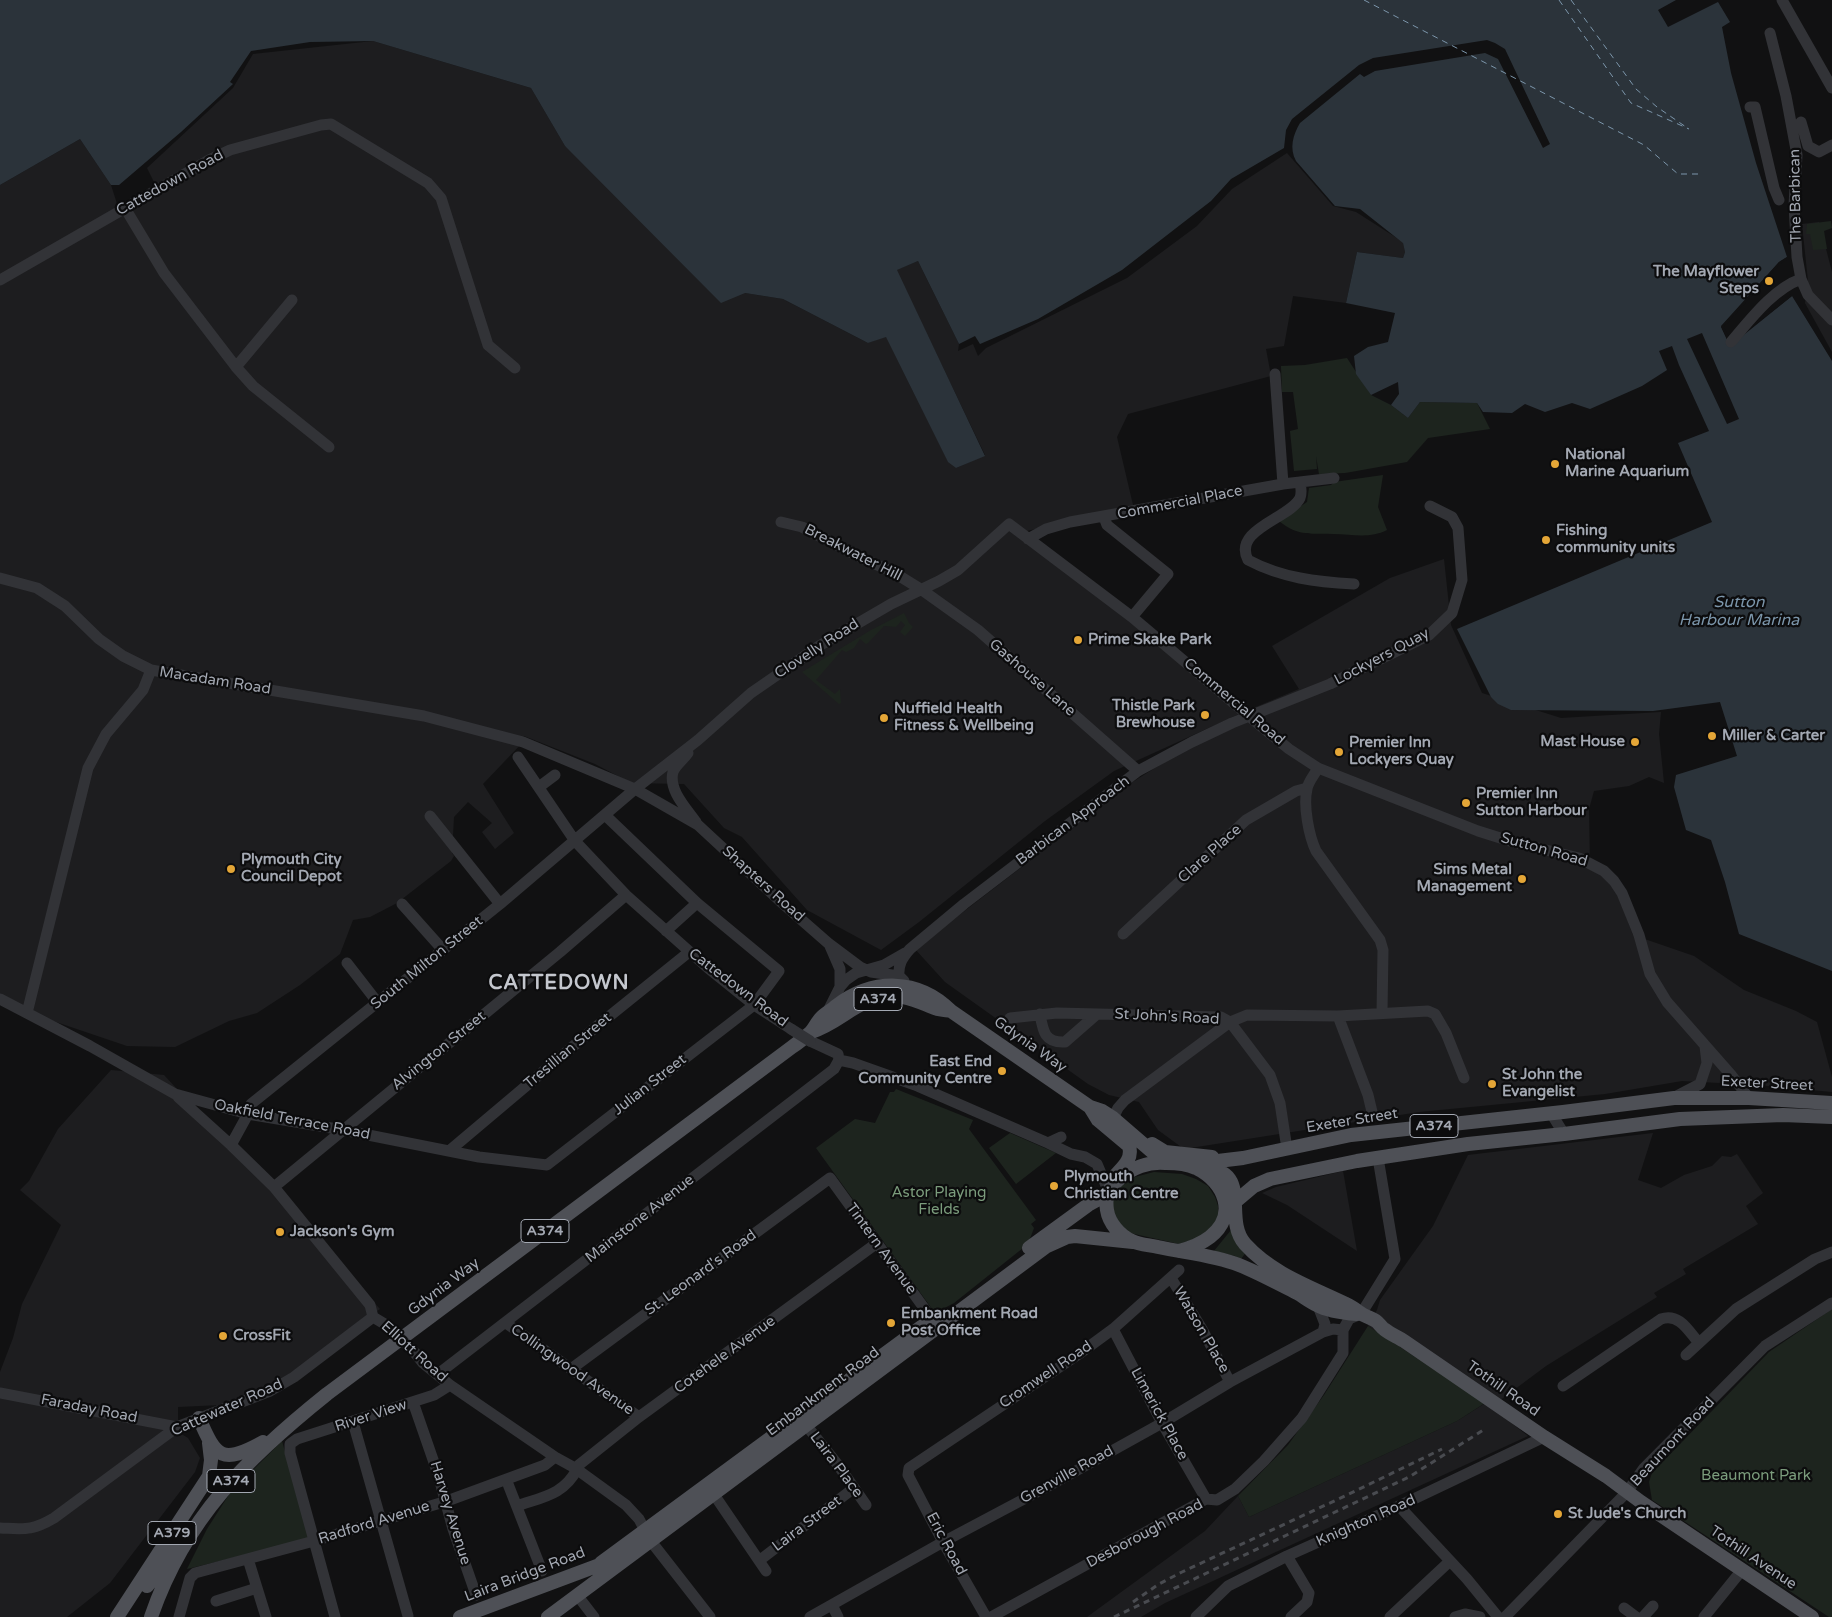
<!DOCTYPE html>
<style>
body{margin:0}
canvas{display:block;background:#111112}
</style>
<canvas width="1832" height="1617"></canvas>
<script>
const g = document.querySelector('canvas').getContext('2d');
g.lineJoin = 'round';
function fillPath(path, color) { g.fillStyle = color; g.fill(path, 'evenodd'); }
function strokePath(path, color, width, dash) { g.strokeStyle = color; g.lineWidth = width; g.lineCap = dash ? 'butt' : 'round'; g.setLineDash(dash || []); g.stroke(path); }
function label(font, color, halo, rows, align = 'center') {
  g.font = font + ' "Varela Round",sans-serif'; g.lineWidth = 4.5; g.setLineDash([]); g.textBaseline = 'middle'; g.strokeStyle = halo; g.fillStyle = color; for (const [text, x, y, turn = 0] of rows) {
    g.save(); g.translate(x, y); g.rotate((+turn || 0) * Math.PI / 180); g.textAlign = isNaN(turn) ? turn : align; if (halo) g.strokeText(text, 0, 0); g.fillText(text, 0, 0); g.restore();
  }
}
fillPath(new Path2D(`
 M373 41 531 88 565 146 745 293 783 299 868 343 886 336 948 461 956 468 985 455 896 270 918 261 959 344 958 351 973 344 978 356 986 348 1127 278 1197 226 1232 189 1287 153 1333 206 1356 212 1403 242 1405 252 1403 258 1357 252 1346 303 1293 296 1284 346 1266 349 1271 376 1128 414 1117 437 1133 505 1023 532 1251 709 1299 689 1272 646 1390 578 1444 559 1451 625 1482 693 1561 718 1661 712 1659 734 1664 783 1649 777 1629 786 1594 791 1589 809 1590 868 1604 877 1618 895 1633 935 1694 956 1744 990 1796 1011 1817 1022 1832 1077V1092L1758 1085 1682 1081 1605 1094 1419 1112 1184 1149 1158 1130 1139 1102 1109 1095 1088 1084 945 982 915 949 1131 783 1246 711 1114 771 1045 821 919 922 881 950 807 910 742 837 724 828 684 784 631 783 595 764 524 736 520 740 523 742 483 784 514 833 495 849 482 832 492 823 468 802 454 817 452 853 454 856 451 861 397 903 370 917 353 920 340 954 300 985 257 1013 229 1021 175 1047 127 1046 0 1003V185L80 139 111 185 119 210 156 186 147 168 233 88 253 54Z
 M1819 222 1832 272V352L1805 303 1808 281 1802 224Z
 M111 1070 164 1075 380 1309 289 1374 257 1391 220 1405 178 1407V1432L188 1438 200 1458 195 1472 110 1583 67 1617H0V1372L13 1338 22 1304 61 1225 20 1190 29 1181 58 1129Z
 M1653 1133 1638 1180 1661 1188 1684 1175 1712 1166 1722 1156 1731 1157 1737 1154 1763 1193 1746 1206 1758 1224 1683 1269 1686 1274 1654 1293 1657 1297 1546 1366 1491 1407 1528 1436 1165 1603 1141 1617H1087L1205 1531 1238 1496 1249 1517 1457 1421 1484 1404 1368 1326 1377 1310 1380 1300 1433 1226 1468 1155Z
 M1343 1171 1357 1251 1287 1205 1262 1193 1276 1187Z`), '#1d1d1f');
fillPath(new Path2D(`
 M1831 221 1832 228 1824 231 1827 249 1813 250 1810 234H1806L1807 224Z
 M1347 358 1371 395 1391 405 1408 418 1420 402 1477 403 1490 429 1428 438 1407 462 1345 473 1319 474 1316 456 1317 469 1294 471 1290 431 1298 429 1293 392H1282L1281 366 1305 365Z
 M1383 475 1378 507 1387 530C1369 539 1353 534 1334 534 1311 533 1299 537 1279 521L1307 502 1309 488 1331 485 1334 482Z
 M904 613 909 623 913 627 905 636 900 632 905 625 901 621 896 627 884 626 868 643 866 644 860 639 854 648 846 652 842 650 816 680 835 694 840 689 841 703 839 704 802 672 871 630Z
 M896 1089 973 1120 969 1129 1036 1220 1031 1224 1034 1228 1028 1244 954 1303 935 1313 816 1148 855 1119 875 1123 890 1092H894Z
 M1010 1133 1056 1153 1016 1184 989 1148Z
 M1154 1172 1182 1174 1196 1179 1208 1186 1215 1197 1218 1206V1218L1207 1235 1179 1244 1130 1233 1119 1224 1112 1206 1114 1193 1119 1187 1131 1178Z
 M1231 1230C1232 1240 1240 1246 1247 1251L1241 1259 1235 1256 1214 1251Z
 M1832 1309V1617H1829L1652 1500 1649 1482 1652 1473 1769 1352Z
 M1368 1326 1485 1403 1457 1421 1249 1517 1238 1496 1288 1445 1324 1395Z
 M282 1441 310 1539 187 1569 207 1529 230 1493Z`), '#1d241e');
fillPath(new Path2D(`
 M0 0H1676L1658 10 1668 27 1718 2 1730 22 1722 27 1731 73 1756 163 1787 257 1779 262 1721 327 1727 340 1735 342 1792 296 1832 361V971L1739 934 1725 882 1711 840 1686 830 1674 787 1676 775 1737 756 1720 702 1653 711 1511 710 1498 704 1491 697 1457 629 1712 522 1678 443 1709 431 1679 365 1672 346 1659 351 1667 370 1642 386 1590 409 1572 403 1545 412 1525 404 1512 413 1483 412 1477 403 1420 402 1408 418 1391 405 1399 394 1398 382 1371 395 1356 374 1354 356 1368 347 1388 342 1395 313 1346 303 1357 252 1403 258 1405 252 1403 243 1360 209 1335 206 1296 161C1289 148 1293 135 1300 123L1360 74 1364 77 1375 71 1485 53 1498 59 1543 148 1550 144 1505 49 1495 43 1487 40 1373 58 1359 65 1292 119 1286 130 1284 148 1231 179 1211 201 1122 270 1038 319 980 344 975 336 959 344 918 261 897 270 985 456 956 468 948 462 886 337 868 343 783 299 745 293 721 303 565 146 531 88 373 41 310 42 251 51 230 82 233 84 181 132 119 185H111L80 139 0 185ZM1702 333 1739 419 1727 424 1687 339Z`), '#2b333a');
fillPath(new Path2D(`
 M1787 257V260L1780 264 1724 327 1731 341 1792 293V296L1730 345 1721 326 1779 262Z`), '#111112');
strokePath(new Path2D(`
 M1364 0 1644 145 1678 174H1702
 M1559 0 1631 103 1689 129
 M1571 0 1636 89 1657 107 1686 127`), '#7c96ab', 1, [6, 5]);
strokePath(new Path2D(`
 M1782 0 1832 88
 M1770 33 1786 96 1797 155 1794 205 1797 257 1801 279 1808 295 1832 320
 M1750 107H1755L1774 188 1779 200
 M1801 122 1808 146 1819 152 1832 145
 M125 208 164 273 236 367 253 386 329 447
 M0 280 209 160 230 150 321 125 331 124 428 183 441 198 488 345 515 368
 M1731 342C1750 320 1773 289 1801 279
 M236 367 292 300
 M1275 374 1283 484
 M1300 482C1301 487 1302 493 1300 498 1291 518 1232 529 1248 560 1282 578 1317 582 1354 584
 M1104 517 1107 525 1168 574 1132 617
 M781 522 802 527 866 560 893 572 922 590 978 630 1138 771
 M1028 539 1046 529 1070 522 1283 484 1334 478
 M0 578 37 588 65 606 99 639 123 656 151 670 424 716 523 742 635 789 698 825 780 901 828 943 860 967 871 972 899 976
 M688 753C684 759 675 766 673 772 668 790 687 809 696 822
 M518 757 575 841 626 895 708 968 754 1005 791 1029
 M1318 768C1315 774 1308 782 1307 789 1303 806 1309 836 1316 851L1380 940 1383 950 1382 1013
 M539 787 555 775
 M430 816 500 904
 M402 904 443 950
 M666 931 697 903
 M1123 934 1246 820 1296 791 1307 788
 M830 946 840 969V987
 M347 963 378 1003
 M904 981 899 976C898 965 902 958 910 949L964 904 1138 771 1192 742 1232 723 1330 684 1429 635 1452 613 1462 580 1458 528 1452 517 1430 506
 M0 999 90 1046 175 1094 248 1114 343 1130 479 1157 547 1165 754 1005 779 971 697 903 605 815
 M27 1013 88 768 106 734 143 690 151 670
 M827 1013 840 987 846 980 856 973 884 965 905 953
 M1040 1014C1043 1032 1045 1043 1065 1042L1097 1014
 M1338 1016 1368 1095 1373 1116
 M1010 1018 1057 1013 1221 1017 1230 1022 1270 1075 1280 1103 1287 1149
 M810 1041 838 1054 839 1060
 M839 1060 853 1063 915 1085 1048 1143 1061 1137
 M178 1097 231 1145 274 1187 370 1305 373 1317 388 1326
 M1675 1097 1700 1084 1707 1063 1705 1046
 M1551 1113 1564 1134
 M1113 1118 1118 1108 1125 1100 1230 1022 1247 1015 1338 1016 1428 1011 1435 1014 1446 1033 1464 1078
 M1048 1143 1071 1154 1085 1157 1097 1164 1108 1190
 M231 1145 248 1114 251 1104 500 904 635 789 698 740 751 693 819 646 891 604 939 581 958 570 1009 524 1132 617 1262 727 1289 749 1318 768 1478 831 1513 842 1579 858 1604 871 1614 881 1622 893 1639 935 1650 974 1667 1002 1732 1076 1749 1098
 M449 1151 596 1027 689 952
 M274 1187 560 952 626 895
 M1171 1278 1202 1329 1230 1382
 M1318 1306 1325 1324 1323 1332
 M506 1323 639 1417
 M1113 1329 1162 1423 1206 1499
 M416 1354 423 1363 450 1385 555 1457 575 1468 626 1505 639 1519 650 1540 710 1617
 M1686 1355 1736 1309 1815 1259 1832 1252
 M571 1369 830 1178 932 1319
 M438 1374 834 1069 839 1060
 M1563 1386 1661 1319C1679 1313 1688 1330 1698 1342
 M0 1393 177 1427
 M413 1402 438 1474 453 1529 476 1595
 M353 1422 408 1616
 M806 1425 838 1465 866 1505
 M575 1468 639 1417 877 1243
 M506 1479 542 1571
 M713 1493 766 1571
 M517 1506C542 1497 564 1495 577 1469
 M1399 1506 1467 1579 1498 1617
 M0 1528C25 1529 32 1531 54 1518L177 1427 270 1391 294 1377 373 1317
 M1287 1556 1309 1593 1307 1602 1291 1617
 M248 1559 266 1617
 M760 1560 854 1488
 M577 1595 594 1617
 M216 1601 257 1588
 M832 1605 838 1617
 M1624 1608 1636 1617
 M179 1617 190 1578 195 1573 314 1541 447 1501 545 1465 555 1457
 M335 1617 290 1453V1444L297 1439 434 1395 450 1385
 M810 1617 943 1542 1056 1482 1162 1423 1230 1382 1323 1332 1333 1329 1343 1330
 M986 1617 943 1542 908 1475 909 1468 1079 1354 1113 1329 1179 1270
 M991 1617 1206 1499 1217 1500 1235 1489 1264 1461 1302 1418 1343 1353V1330L1349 1319 1361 1314 1395 1259 1378 1158
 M1196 1617 1228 1586 1287 1556 1399 1506 1544 1437
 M1390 1617 1450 1561
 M1455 1617 1465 1614 1480 1617
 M1505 1617 1627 1492 1644 1468 1765 1346 1832 1303
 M1643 1617 1653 1606
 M1704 1617 1742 1570`), '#323337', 11);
strokePath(new Path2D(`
 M811 1032C847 1020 858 993 903 997 914 999 922 1003 932 1007 938 1010 945 1010 951 1011
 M1090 1107 1098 1120 1129 1146C1133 1159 1123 1167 1115 1176
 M1152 1144 1165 1152 1212 1157
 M1201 1163 1243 1158 1351 1135 1563 1112 1674 1098H1749L1832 1103
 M1196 1168C1257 1166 1221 1217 1245 1244 1272 1274 1311 1287 1346 1304 1351 1306 1355 1309 1359 1312 1364 1316 1371 1318 1376 1321 1379 1323 1381 1327 1384 1329 1390 1334 1398 1337 1404 1341L1544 1437 1606 1476 1641 1502 1812 1617
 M1226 1214 1235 1202 1254 1186 1270 1179 1357 1161 1468 1144 1564 1134 1680 1119 1783 1115 1832 1117
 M1029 1248 1088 1205 1106 1195
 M1179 1251C1190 1248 1201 1244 1210 1237 1238 1215 1225 1182 1196 1168 1187 1164 1176 1163 1166 1163 1149 1161 1131 1168 1118 1180 1108 1189 1105 1196 1107 1210 1109 1223 1120 1236 1132 1241 1140 1245 1150 1245 1158 1247 1186 1253 1213 1255 1239 1265 1259 1273 1279 1284 1297 1293 1304 1297 1310 1302 1317 1305 1328 1311 1345 1313 1357 1314
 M199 1418C216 1458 222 1465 263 1442
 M601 1563 935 1317
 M147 1586 176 1550
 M117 1617 209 1476 211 1460 209 1443
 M151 1617C185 1518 247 1458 327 1394L792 1047C798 1043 804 1038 810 1033 814 1029 817 1022 821 1018 826 1013 832 1010 836 1006 873 978 918 978 951 1011L1090 1107 1102 1111 1113 1118 1164 1162
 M460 1617 610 1561
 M548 1617 1047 1246 1067 1237 1075 1236 1133 1242`), '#4e5056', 14);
strokePath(new Path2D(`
 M1133 1602 1159 1584 1182 1572 1347 1495 1442 1449
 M1114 1617 1409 1477 1485 1429`), '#494b50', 3, [6, 5]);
strokePath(new Path2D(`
 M791 1029 810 1041
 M388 1326 416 1354`), '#323337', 11);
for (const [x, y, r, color] of [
 [1769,281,5,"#e4a637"],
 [1555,464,5,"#e4a637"],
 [1546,540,5,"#e4a637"],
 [1078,640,5,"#e4a637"],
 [1205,715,5,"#e4a637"],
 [884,718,5,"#e4a637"],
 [1712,736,5,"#e4a637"],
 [1635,742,5,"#e4a637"],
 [1339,752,5,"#e4a637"],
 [1466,803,5,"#e4a637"],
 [231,869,5,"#e4a637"],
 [1522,879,5,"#e4a637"],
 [1002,1071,5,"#e4a637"],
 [1492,1084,5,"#e4a637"],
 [1054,1186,5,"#e4a637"],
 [280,1232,5,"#e4a637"],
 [891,1323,5,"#e4a637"],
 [223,1336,5,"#e4a637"],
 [1558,1514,5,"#e4a637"]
]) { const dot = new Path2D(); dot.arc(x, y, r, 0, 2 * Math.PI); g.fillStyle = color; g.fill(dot); strokePath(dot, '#0c0c0d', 2); }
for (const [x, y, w] of [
 [878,999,48],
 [1434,1126,48],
 [545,1231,48],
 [231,1481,48],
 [172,1533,48]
]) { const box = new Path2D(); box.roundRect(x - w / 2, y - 11.5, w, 23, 4); g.fillStyle = '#0c0c0d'; g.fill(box); strokePath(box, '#a3a8b2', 1); }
label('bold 14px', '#a3a8b2', null, [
 ["A374",878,999],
 ["A374",1434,1126],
 ["A374",545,1231],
 ["A374",231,1481],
 ["A379",172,1533]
]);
label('15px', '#a3a8b2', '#0c0c0d', [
 ["Cattedown Road",170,183,-29],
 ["The Barbican",1796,196,-91],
 ["Commercial Place",1180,503,-11],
 ["Breakwater Hill",853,553,27],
 ["Clovelly Road",817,649,-33],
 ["Lockyers Quay",1382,657,-28],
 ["Gashouse Lane",1032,678,41],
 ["Macadam Road",215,681,9],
 ["Commercial Road",1234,702,40],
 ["Barbican Approach",1073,821,-37],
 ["Sutton Road",1544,850,16],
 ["Clare Place",1210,854,-42],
 ["Shapters Road",763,884,42],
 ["South Milton Street",427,963,-39],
 ["Cattedown Road",738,988,37],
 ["St John's Road",1167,1017,3],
 ["Gdynia Way",1030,1045,35],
 ["Alvington Street",439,1051,-39],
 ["Tresillian Street",568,1051,-40],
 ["Exeter Street",1767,1084,3],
 ["Julian Street",650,1085,-38],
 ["Oakfield Terrace Road",292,1120,11],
 ["Exeter Street",1352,1121,-9],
 ["Mainstone Avenue",640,1219,-38],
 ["Tintern Avenue",881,1249,54],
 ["St. Leonard's Road",701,1273,-36],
 ["Gdynia Way",444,1287,-37],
 ["Watson Place",1201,1330,60],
 ["Elliott Road",414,1352,42],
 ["Cotehele Avenue",725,1355,-36],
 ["Collingwood Avenue",572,1370,35],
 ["Cromwell Road",1046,1375,-34],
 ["Tothill Road",1503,1389,35],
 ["Embankment Road",823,1392,-37],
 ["Cattewater Road",227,1408,-24],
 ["Faraday Road",89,1409,11],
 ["Limerick Place",1159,1414,61],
 ["River View",371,1416,-18],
 ["Beaumont Road",1673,1442,-47],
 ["Laira Place",836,1465,53],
 ["Grenville Road",1067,1475,-29],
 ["Harvey Avenue",450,1513,73],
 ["Knighton Road",1366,1521,-24],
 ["Radford Avenue",374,1523,-17],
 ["Laira Street",807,1524,-37],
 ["Desborough Road",1145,1534,-28],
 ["Eric Road",946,1544,62],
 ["Tothill Avenue",1753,1558,34],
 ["Laira Bridge Road",525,1575,-21]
]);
label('bold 15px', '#a3a8b2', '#0c0c0d', [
 ["The Mayflower",1759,272,"right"],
 ["Steps",1759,289,"right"],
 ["National",1565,455],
 ["Marine Aquarium",1565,472],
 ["Fishing",1556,531],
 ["community units",1556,548],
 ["Prime Skake Park",1088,640],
 ["Thistle Park",1195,706,"right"],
 ["Brewhouse",1195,723,"right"],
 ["Nuffield Health",894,709],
 ["Fitness & Wellbeing",894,726],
 ["Miller & Carter",1722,736],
 ["Mast House",1625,742,"right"],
 ["Premier Inn",1349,743],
 ["Lockyers Quay",1349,760],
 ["Premier Inn",1476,794],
 ["Sutton Harbour",1476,811],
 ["Plymouth City",241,860],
 ["Council Depot",241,877],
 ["Sims Metal",1512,870,"right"],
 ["Management",1512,887,"right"],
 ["East End",992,1062,"right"],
 ["Community Centre",992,1079,"right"],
 ["St John the",1502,1075],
 ["Evangelist",1502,1092],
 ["Plymouth",1064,1177],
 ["Christian Centre",1064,1194],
 ["Jackson's Gym",290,1232],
 ["Embankment Road",901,1314],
 ["Post Office",901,1331],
 ["CrossFit",233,1336],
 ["St Jude's Church",1568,1514]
], 'left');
label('15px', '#7b9c7c', '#0c0c0d', [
 ["Astor Playing",939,1193],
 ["Fields",939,1210],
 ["Beaumont Park",1756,1476]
]);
label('italic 16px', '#7c96ab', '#0c0c0d', [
 ["Sutton",1739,603],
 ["Harbour Marina",1739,621]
]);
g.letterSpacing = '1px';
label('bold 20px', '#c4c7ce', '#0c0c0d', [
 ["CATTEDOWN",559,984]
]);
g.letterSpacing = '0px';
</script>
